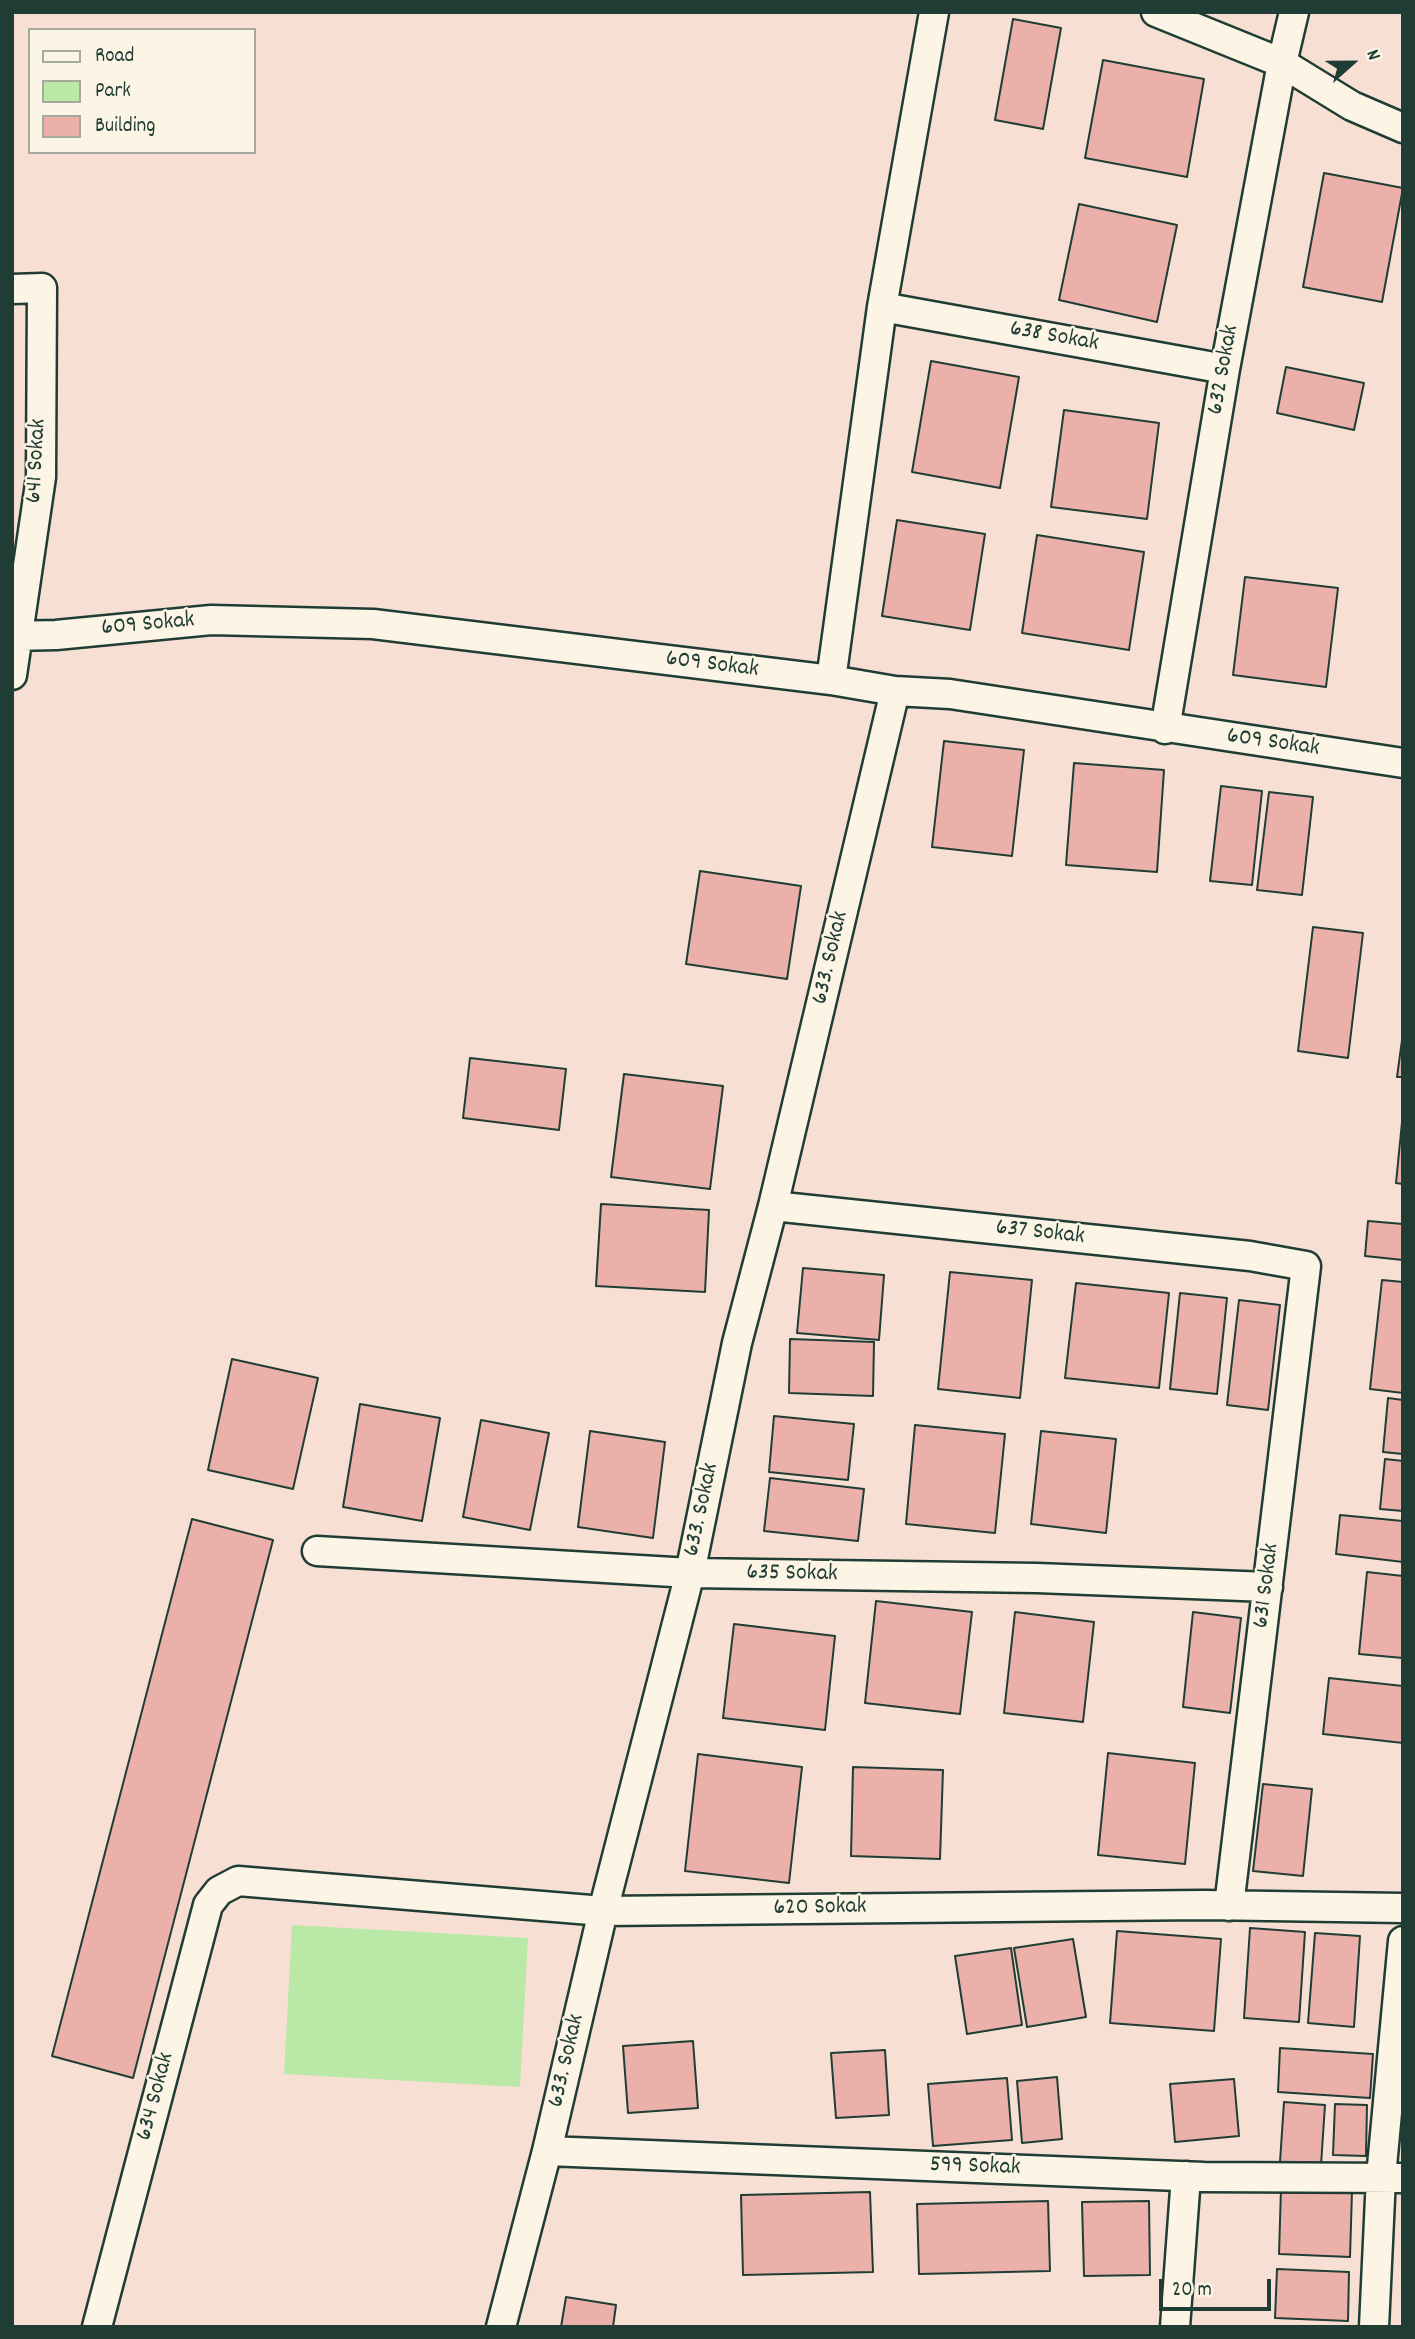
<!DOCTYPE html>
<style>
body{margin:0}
#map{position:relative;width:1415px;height:2339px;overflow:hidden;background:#f7e0d3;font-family:Dekko,sans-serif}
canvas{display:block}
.frame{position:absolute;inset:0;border:14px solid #1f3d34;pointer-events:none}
.legend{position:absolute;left:28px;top:28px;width:228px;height:126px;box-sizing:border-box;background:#fcf5e5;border:2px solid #a4ab9e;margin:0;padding:9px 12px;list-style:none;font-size:21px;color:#1f3d34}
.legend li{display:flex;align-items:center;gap:14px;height:35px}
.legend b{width:35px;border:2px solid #a4ab9e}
.north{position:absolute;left:1317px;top:28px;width:70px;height:70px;-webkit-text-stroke:5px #fcf5e5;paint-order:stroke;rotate:69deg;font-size:19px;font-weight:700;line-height:28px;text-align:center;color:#1f3d34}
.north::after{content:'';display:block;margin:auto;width:24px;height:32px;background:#1f3d34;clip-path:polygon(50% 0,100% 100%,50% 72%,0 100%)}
.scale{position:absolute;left:1159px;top:2279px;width:112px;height:32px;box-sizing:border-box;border:4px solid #1f3d34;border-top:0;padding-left:9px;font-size:21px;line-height:24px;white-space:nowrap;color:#1f3d34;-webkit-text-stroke:5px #fcf5e5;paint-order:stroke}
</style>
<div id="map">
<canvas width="1415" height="2339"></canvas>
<div class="frame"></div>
<ul class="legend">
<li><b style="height:9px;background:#fcf5e5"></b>Road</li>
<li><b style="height:19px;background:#bae8a7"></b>Park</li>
<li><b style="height:19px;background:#ebb0aa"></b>Building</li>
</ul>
<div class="north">N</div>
<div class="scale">20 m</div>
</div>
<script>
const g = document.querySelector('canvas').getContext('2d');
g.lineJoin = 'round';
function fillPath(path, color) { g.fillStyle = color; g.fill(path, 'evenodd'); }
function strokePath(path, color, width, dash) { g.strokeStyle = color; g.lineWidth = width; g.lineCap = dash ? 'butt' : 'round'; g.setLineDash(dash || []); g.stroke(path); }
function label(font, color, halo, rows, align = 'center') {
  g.font = font + ' Dekko,sans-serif'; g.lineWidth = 5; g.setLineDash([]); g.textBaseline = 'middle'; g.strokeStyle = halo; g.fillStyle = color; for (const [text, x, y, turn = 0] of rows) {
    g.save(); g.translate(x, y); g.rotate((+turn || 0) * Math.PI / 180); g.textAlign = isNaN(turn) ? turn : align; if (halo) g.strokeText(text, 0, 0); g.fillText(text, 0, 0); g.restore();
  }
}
fillPath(new Path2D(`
 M292 1925 528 1938 520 2087 284 2074Z`), '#bae8a7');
const building = new Path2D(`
 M1013 19 1061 28 1043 129 995 120Z
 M1103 60 1204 79 1187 177 1085 158Z
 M1324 173 1403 188 1382 302 1303 287Z
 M1079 204 1177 225 1157 322 1059 300Z
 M931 361 1019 377 1000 488 912 472Z
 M1286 367 1364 383 1354 430 1277 413Z
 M1064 410 1159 423 1147 519 1051 507Z
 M897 520 985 534 970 630 882 616Z
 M1037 535 1144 552 1129 650 1022 633Z
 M1245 577 1338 588 1326 687 1233 675Z
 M944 741 1024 750 1012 856 932 847Z
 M1074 763 1164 770 1157 872 1066 865Z
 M1221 786 1262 791 1252 885 1210 881Z
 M1269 792 1313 797 1302 895 1257 890Z
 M700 871 801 886 787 979 686 964Z
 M1313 927 1363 933 1348 1058 1298 1051Z
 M1403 1033V1077H1397Z
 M470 1058 566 1069 559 1130 463 1118Z
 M624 1074 723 1086 710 1189 611 1177Z
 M1403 1112V1184L1396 1183Z
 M601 1204 709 1210 705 1292 596 1286Z
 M1368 1221 1403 1224V1260L1365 1256Z
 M803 1268 884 1275 879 1340 797 1333Z
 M950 1272 1032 1280 1020 1398 938 1389Z
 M1382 1280 1403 1282V1393L1370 1389Z
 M1076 1283 1169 1293 1159 1388 1065 1378Z
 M1180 1293 1227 1298 1217 1394 1170 1389Z
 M1239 1300 1280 1305 1268 1410 1227 1405Z
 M790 1339 874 1342 873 1396 789 1393Z
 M232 1359 318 1378 293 1489 208 1470Z
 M1388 1398 1403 1400V1454L1383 1452Z
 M360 1404 440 1418 422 1521 343 1507Z
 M774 1416 854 1424 848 1480 769 1472Z
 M481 1420 549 1433 530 1530 463 1517Z
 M915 1425 1005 1434 995 1533 906 1524Z
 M590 1431 665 1442 653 1538 578 1527Z
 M1041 1431 1116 1439 1106 1533 1031 1524Z
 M1385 1459 1403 1461V1511L1380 1509Z
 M770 1478 864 1489 858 1541 764 1531Z
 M1340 1515 1403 1521V1562L1336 1554Z
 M192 1519 273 1540 133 2078 52 2056Z
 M1367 1572 1403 1576V1658L1359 1654Z
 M876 1601 972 1612 960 1714 865 1703Z
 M1015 1612 1094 1622 1083 1722 1004 1713Z
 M1193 1612 1241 1618 1230 1713 1183 1707Z
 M734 1624 835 1636 825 1730 723 1718Z
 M1329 1678 1403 1686V1743L1323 1734Z
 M1108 1753 1195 1763 1185 1864 1098 1855Z
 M698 1754 802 1767 789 1883 685 1871Z
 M853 1767 943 1770 940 1859 851 1856Z
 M1263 1784 1312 1789 1303 1876 1253 1871Z
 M1250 1928 1305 1932 1299 2022 1244 2018Z
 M1117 1931 1221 1939 1214 2031 1110 2023Z
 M1315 1933 1360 1936 1354 2027 1308 2023Z
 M1073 1939 1086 2017 1027 2027 1014 1948Z
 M1011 1948 1022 2025 967 2034 955 1956Z
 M693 2041 698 2108 628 2113 623 2046Z
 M1280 2048 1373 2054 1370 2098 1278 2092Z
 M885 2050 889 2115 836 2118 831 2053Z
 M1057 2077 1062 2139 1022 2143 1017 2081Z
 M1007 2078 1012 2140 933 2146 928 2084Z
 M1234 2079 1239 2136 1175 2142 1170 2084Z
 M1284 2102 1325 2105 1321 2165 1280 2162Z
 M1335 2104 1367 2105 1366 2156 1333 2155Z
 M1281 2188 1352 2191 1350 2257 1279 2254Z
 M870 2192 873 2272 743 2275 741 2195Z
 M1048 2201 1050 2271 919 2274 917 2204Z
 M1149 2201 1150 2275 1084 2276 1082 2202Z
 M1277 2269 1349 2272 1348 2321 1275 2318Z
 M566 2297 616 2305 613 2327H561Z`);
fillPath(building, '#ebb0aa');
strokePath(building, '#1f3d34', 2);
const street = new Path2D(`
 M1156 12 1282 63 1352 106 1403 128
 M12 289 42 288 41 477 12 675
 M882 307 1225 369
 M12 636 56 635 211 620 373 624 831 680 895 691 950 694 1403 763
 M831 680 882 307 934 12
 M1165 729 1225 369 1282 63 1294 12
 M773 1206 1250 1256 1306 1266 1229 1906
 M317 1551 690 1573 1037 1578 1268 1587
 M547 2151 1204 2177 1403 2178
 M97 2327 208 1905 219 1891 238 1881 603 1911 1203 1905 1403 1908
 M501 2327 547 2151 603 1911 690 1573 737 1343 773 1206 895 691
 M1175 2327 1186 2176
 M1374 2327 1381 2177 1403 1941`);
strokePath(street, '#1f3d34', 33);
strokePath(street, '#fcf5e5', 28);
label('24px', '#1f3d34', '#fcf5e5', [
 ["638 Sokak",1054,338,10],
 ["632 Sokak",1225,370,-80],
 ["641 Sokak",38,461,-87],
 ["609 Sokak",148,626,-5],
 ["609 Sokak",712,666,7],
 ["609 Sokak",1273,744,8],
 ["633. Sokak",832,958,-77],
 ["637 Sokak",1040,1234,6],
 ["633. Sokak",703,1510,-78],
 ["635 Sokak",792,1575,1],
 ["631 Sokak",1268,1586,-83],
 ["620 Sokak",820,1909,-1],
 ["633. Sokak",568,2061,-77],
 ["634 Sokak",157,2097,-75],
 ["599 Sokak",975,2168,2]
]);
</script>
